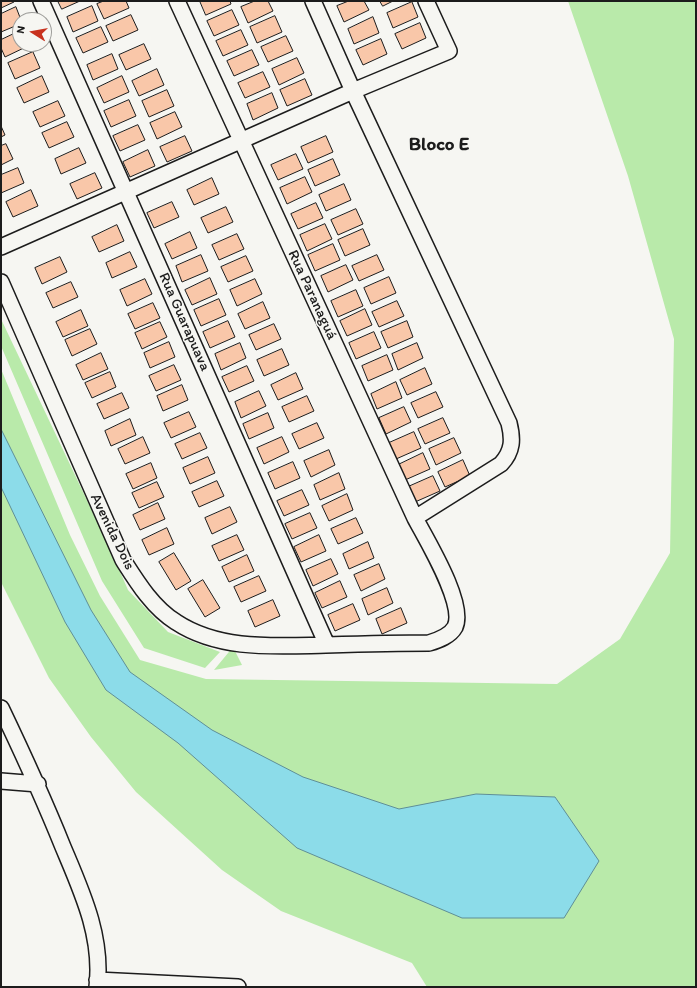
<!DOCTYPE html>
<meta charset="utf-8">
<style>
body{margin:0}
#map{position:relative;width:697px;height:988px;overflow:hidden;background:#f6f6f2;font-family:Itim,sans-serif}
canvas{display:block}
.frame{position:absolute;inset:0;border:2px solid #1c1c1c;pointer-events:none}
.north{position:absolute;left:12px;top:12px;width:40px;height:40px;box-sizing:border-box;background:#f6f6f2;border:1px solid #9f9f9c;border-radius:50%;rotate:281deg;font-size:11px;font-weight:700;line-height:16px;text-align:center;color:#1c1c1c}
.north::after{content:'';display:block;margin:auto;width:14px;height:18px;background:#c8321e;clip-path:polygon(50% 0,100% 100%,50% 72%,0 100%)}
</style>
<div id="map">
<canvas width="697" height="988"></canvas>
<div class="frame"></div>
<div class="north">N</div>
</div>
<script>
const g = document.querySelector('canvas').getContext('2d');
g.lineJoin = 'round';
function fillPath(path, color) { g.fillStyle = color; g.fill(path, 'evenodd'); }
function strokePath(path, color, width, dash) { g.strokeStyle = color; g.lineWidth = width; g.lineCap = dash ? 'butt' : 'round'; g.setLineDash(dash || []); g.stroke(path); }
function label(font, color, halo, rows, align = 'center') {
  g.font = font + ' Itim,sans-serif'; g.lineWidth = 3; g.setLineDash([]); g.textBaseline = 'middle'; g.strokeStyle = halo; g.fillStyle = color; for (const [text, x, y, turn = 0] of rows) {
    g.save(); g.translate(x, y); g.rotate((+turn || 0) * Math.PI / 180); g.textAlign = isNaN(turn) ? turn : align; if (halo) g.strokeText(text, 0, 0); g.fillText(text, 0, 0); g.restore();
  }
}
fillPath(new Path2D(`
 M568 1H696V987H427L412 963 281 911 222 870 136 792 91 737 49 678 1 582V369L70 535 100 596 140 660 206 679 557 684 620 639 670 553 674 339 628 176Z
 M1 319 112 553 128 590 168 632 220 652 205 668 144 648 102 581 1 346Z
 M233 647 242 665 214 670Z`), '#b9eaaa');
const water = new Path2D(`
 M1 429 91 610 130 672 212 730 303 777 399 809 476 794 555 797 599 861 564 918H462L297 848 178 743 106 690 65 622 1 487Z`);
fillPath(water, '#8cdce9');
strokePath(water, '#5f8f97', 1);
const building = new Path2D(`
 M1 1H14V2L1 8Z
 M58 1H80L62 9Z
 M104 1H126L129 8 104 19 97 4Z
 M200 1H230L231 4 206 15Z
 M255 1H268L273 11 248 23 241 7Z
 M349 1H364L369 10 344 22 337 6Z
 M380 1H393L383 6Z
 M412 2 418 17 393 28 387 13Z
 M92 6 98 21 73 32 67 17Z
 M16 7 21 20 20 24 1 32V14Z
 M232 10 239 25 214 36 207 21Z
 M131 15 138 30 113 41 106 26Z
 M275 16 282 32 257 43 250 27Z
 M373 17 379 33 354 44 348 29Z
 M420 23 426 38 402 49 395 34Z
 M101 27 108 42 83 53 76 38Z
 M241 30 248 45 223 56 216 41Z
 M20 31V44L30 45 5 57 1 48V40Z
 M286 36 293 51 268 62 261 47Z
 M381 39 387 54 363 65 356 50Z
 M144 44 151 59 126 70 119 55Z
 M252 50 259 65 234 76 227 61Z
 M33 52 40 68 15 79 8 63Z
 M112 54 118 69 93 80 87 65Z
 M297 58 304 73 279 85 272 69Z
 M157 69 164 85 139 96 132 81Z
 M263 72 270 87 245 98 238 83Z
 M42 76 49 92 24 103 17 88Z
 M122 76 129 92 104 103 97 88Z
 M305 79 312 95 287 106 280 90Z
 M167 90 174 106 149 117 142 101Z
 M272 93 278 108 253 120 247 104Z
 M129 100 136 116 111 127 104 111Z
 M58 101 65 116 40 127 33 112Z
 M175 112 182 127 157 139 150 123Z
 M67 122 74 137 49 148 42 133Z
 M138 125 145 140 120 151 113 136Z
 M1 126 5 135 1 137Z
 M185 136 192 151 167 162 160 147Z
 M326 136 333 152 308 163 301 147Z
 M6 144 13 159 1 165V146Z
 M79 148 86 163 61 174 55 159Z
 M148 150 155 166 130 177 123 162Z
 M296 154 303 169 278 180 271 165Z
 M333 159 340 175 315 186 308 170Z
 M18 168 24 183 1 193V175Z
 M95 173 102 188 77 199 70 184Z
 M305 177 312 192 287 204 280 188Z
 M212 178 219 194 194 205 187 190Z
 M344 184 351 200 326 211 319 195Z
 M31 190 38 206 13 217 6 202Z
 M172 202 179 217 154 228 147 213Z
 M316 203 323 218 298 229 291 214Z
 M226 207 233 222 208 233 201 218Z
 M356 209 363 224 338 235 331 220Z
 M325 224 332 239 307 251 300 235Z
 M117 225 124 241 99 252 92 237Z
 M363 229 370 245 345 256 338 240Z
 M190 232 197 248 172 259 165 244Z
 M237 234 244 249 219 260 212 245Z
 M333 244 340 260 315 271 308 255Z
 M130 252 137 267 112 278 106 263Z
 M201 255 208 271 182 282 176 266Z
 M377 255 384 270 359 281 352 266Z
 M246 256 253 271 228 282 221 267Z
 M60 257 67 272 42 284 35 268Z
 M346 265 353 280 328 292 321 276Z
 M389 277 396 293 371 304 364 288Z
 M210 278 217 294 192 305 185 290Z
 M145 279 152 294 127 306 120 290Z
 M255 279 262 294 237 306 230 290Z
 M71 282 78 297 53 308 46 293Z
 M356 290 363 306 338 317 331 301Z
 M219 299 226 315 201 326 194 310Z
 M397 301 404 316 379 327 372 312Z
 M263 302 270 318 245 329 238 314Z
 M153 303 160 318 135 329 128 314Z
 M365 309 372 325 347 336 340 321Z
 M81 310 88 326 63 337 56 322Z
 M228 321 235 337 210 348 203 332Z
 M407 321 413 337 388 348 381 332Z
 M160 322 167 337 142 349 135 333Z
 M274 324 281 339 256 350 249 335Z
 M90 329 97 344 72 356 65 340Z
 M374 332 381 348 356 359 349 343Z
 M169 342 175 357 150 368 144 353Z
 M240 343 246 358 221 370 215 354Z
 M417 343 423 358 398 370 392 354Z
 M282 349 289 365 264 376 257 360Z
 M101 353 108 369 83 380 76 365Z
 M387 355 393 370 368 381 362 366Z
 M174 365 181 380 156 391 149 376Z
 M247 366 254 381 229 392 222 377Z
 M425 368 432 384 407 395 400 380Z
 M110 372 116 387 92 398 85 383Z
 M296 373 303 389 278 400 271 385Z
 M396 382 402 398 377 409 371 394Z
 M182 385 188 400 163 411 157 396Z
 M259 391 266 406 241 418 235 402Z
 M436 392 443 407 418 418 411 403Z
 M122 393 129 408 104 419 97 404Z
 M307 396 314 411 289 422 282 407Z
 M404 407 411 422 386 434 379 418Z
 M189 412 196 427 171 438 164 423Z
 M268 413 274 428 249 439 243 424Z
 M443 418 450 433 425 444 418 429Z
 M130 419 136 435 111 446 105 431Z
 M317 423 324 438 299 449 292 434Z
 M414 432 421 448 396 459 389 443Z
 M200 433 207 448 182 459 175 444Z
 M143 437 150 453 125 464 118 449Z
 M282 437 289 452 264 464 257 448Z
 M454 438 461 453 436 465 429 449Z
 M329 450 335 465 311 477 304 461Z
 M423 453 430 469 405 480 398 465Z
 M208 457 215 473 190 484 183 468Z
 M463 460 470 476 445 487 438 472Z
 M293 462 300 478 275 489 268 473Z
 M151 463 157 478 133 489 126 474Z
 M339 473 345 489 320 500 314 485Z
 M433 476 440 491 415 502 408 487Z
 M217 481 224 496 199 507 192 492Z
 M157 482 164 497 139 508 132 493Z
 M302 490 309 505 284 516 277 501Z
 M347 494 353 510 329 521 322 506Z
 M158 503 165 519 140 530 133 515Z
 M230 507 237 522 212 534 205 518Z
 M310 513 317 528 292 539 285 524Z
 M356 518 363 533 338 544 331 529Z
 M167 528 174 544 149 555 142 540Z
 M237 535 244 550 219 561 212 546Z
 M319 535 326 551 301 562 294 547Z
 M368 542 374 558 349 569 343 554Z
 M174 553 191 581 176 590 159 562Z
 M247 555 254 571 229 582 222 567Z
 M331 559 338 574 313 586 306 570Z
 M379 564 385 579 361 591 354 575Z
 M259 576 266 591 241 602 234 587Z
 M203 580 220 608 205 617 188 589Z
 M340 581 347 597 322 608 315 593Z
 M387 588 393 603 368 615 362 599Z
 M273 600 280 616 255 627 248 611Z
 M353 604 360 620 335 631 328 615Z
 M401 608 407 623 382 634 376 619Z`);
fillPath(building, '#f9c7a9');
strokePath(building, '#1c1c1c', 1);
const street = new Path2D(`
 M41 1 327 645
 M313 1 353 91 509 423C513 439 513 451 501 464L415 518
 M1 247 353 91 449 51 426 1
 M1 282 123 560C137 582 153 608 176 622 220 651 276 646 326 645 360 644 395 643 429 643 439 640 450 636 455 627 466 604 426 539 415 518L177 1
 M1 708C23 754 44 800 63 847 82 892 103 937 97 987
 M1 781 38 784
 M97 980 238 987`);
strokePath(street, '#1c1c1c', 18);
strokePath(street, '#f6f6f2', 15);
label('15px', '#1c1c1c', '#f6f6f2', [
 ["Rua Paranaguá",312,295,65],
 ["Rua Guarapuava",184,322,66],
 ["Avenida Dois",112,532,64]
]);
label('bold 19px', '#1c1c1c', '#f6f6f2', [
 ["Bloco E",439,145]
]);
</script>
